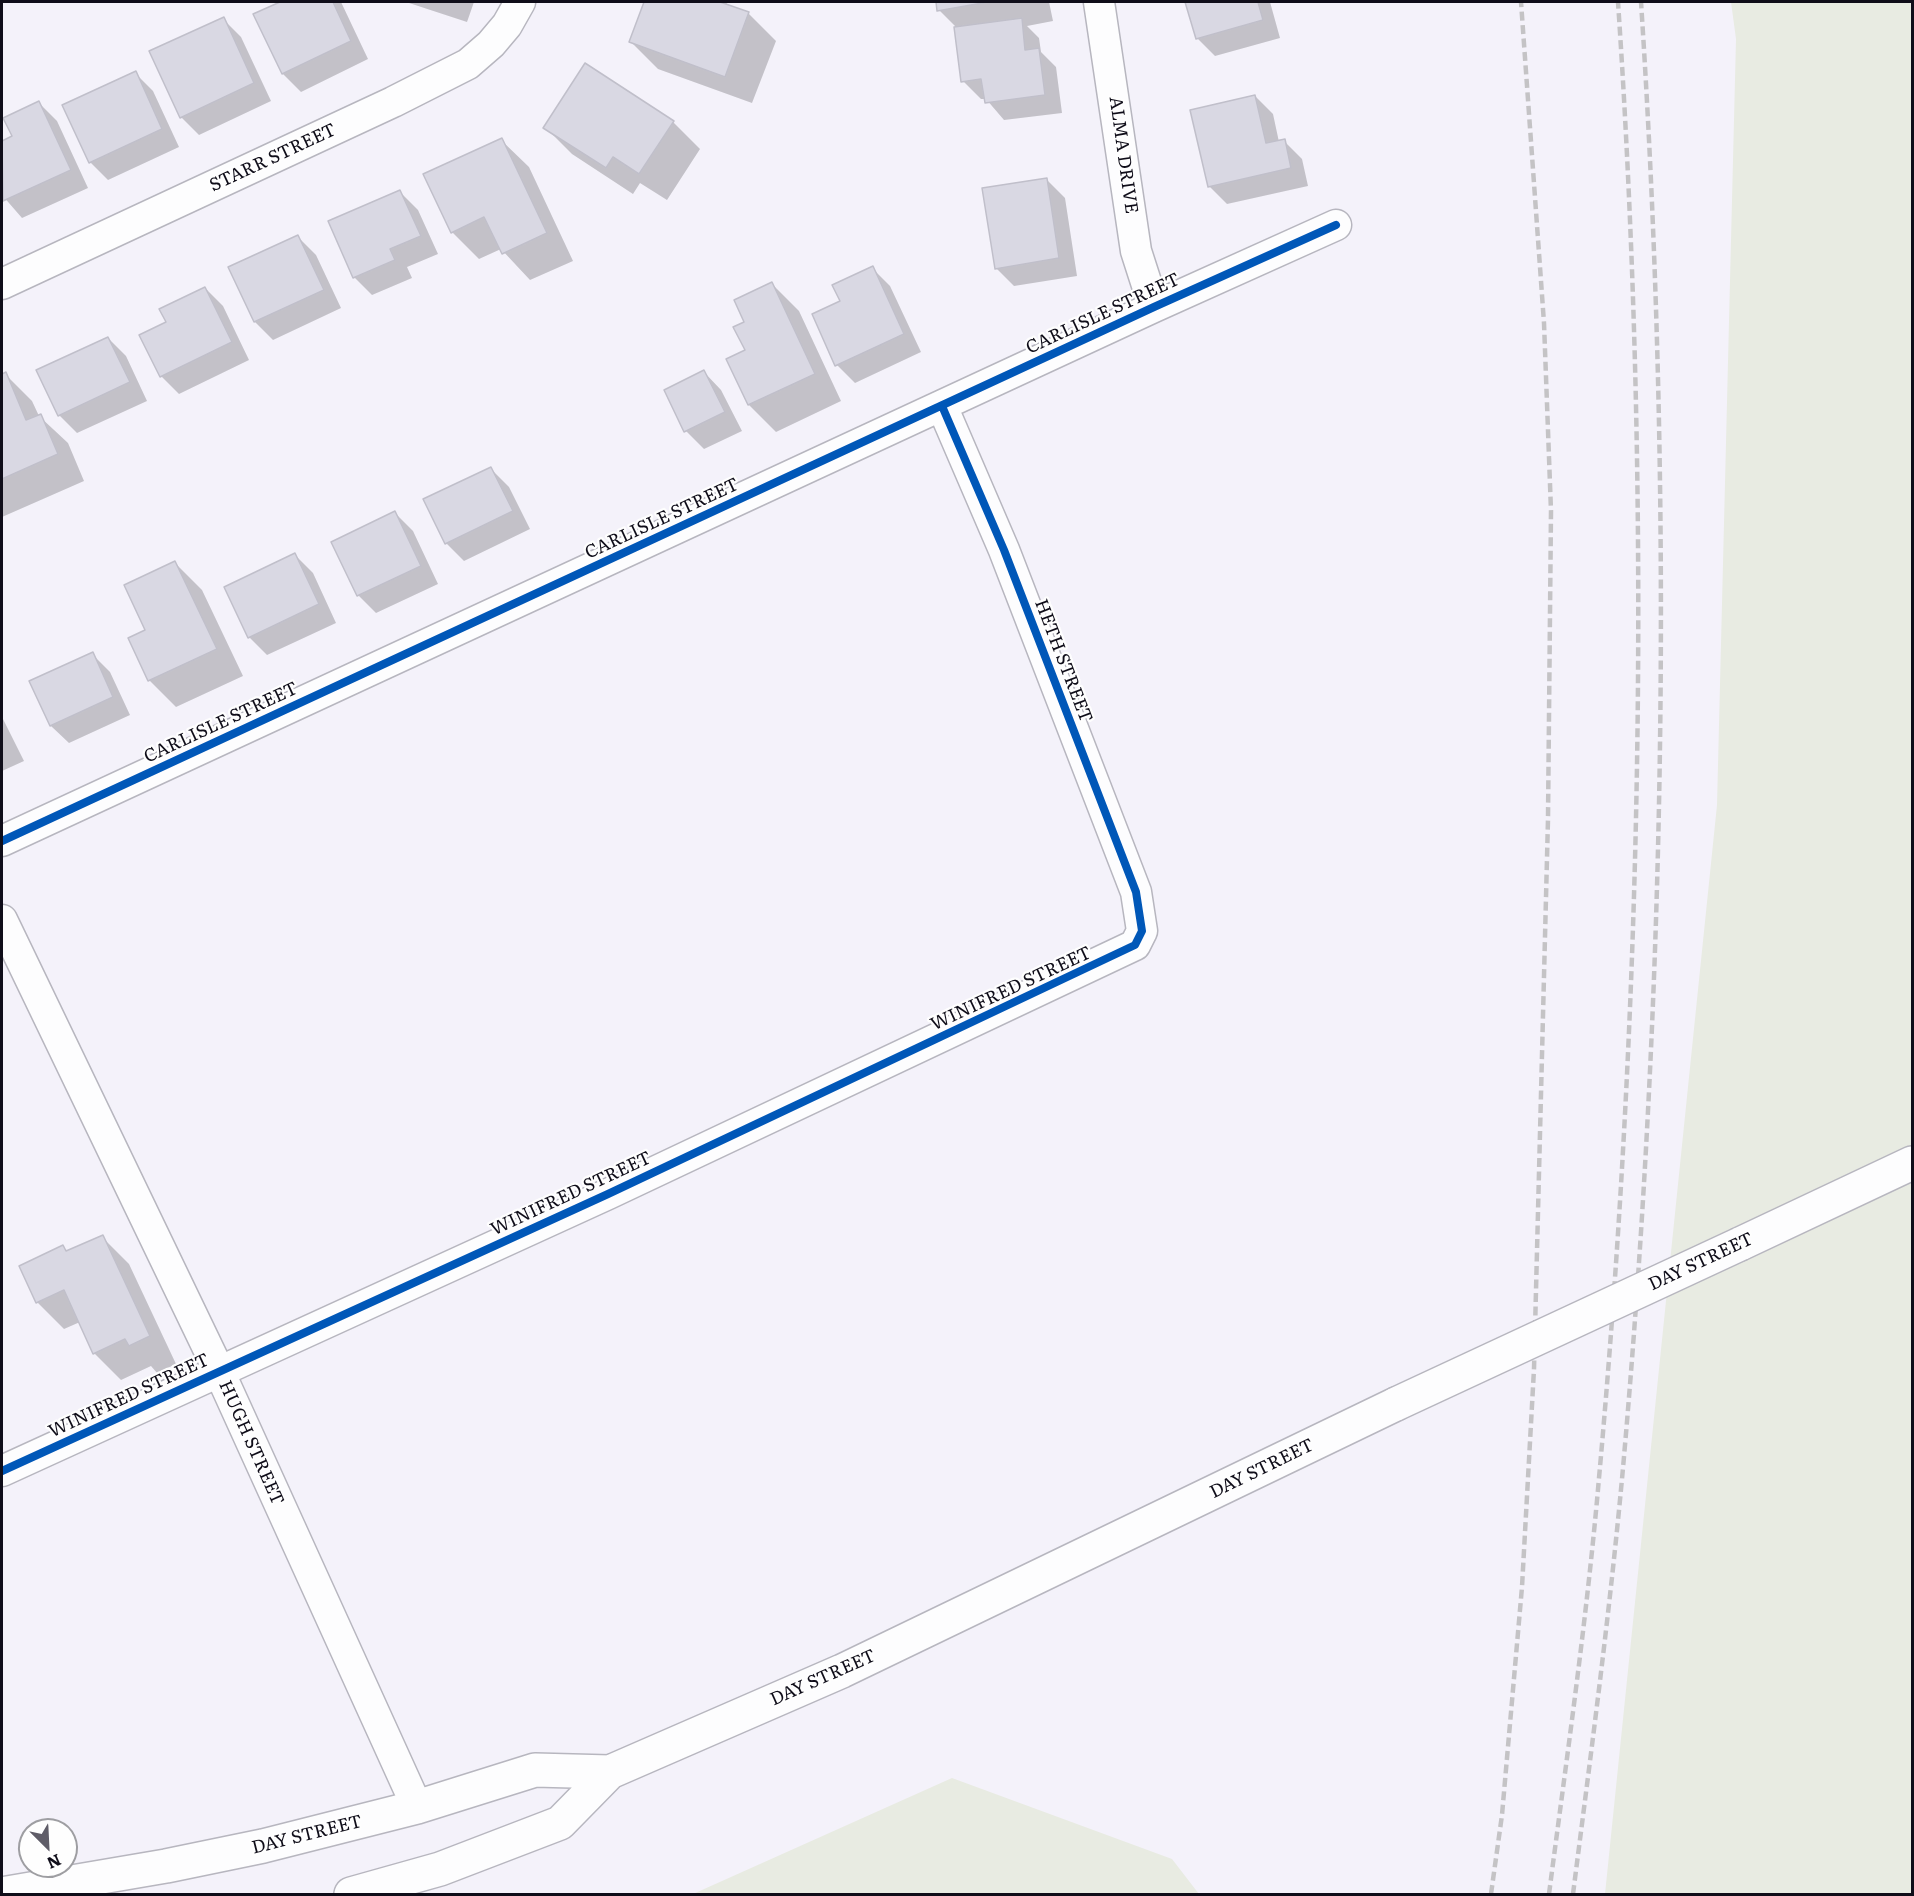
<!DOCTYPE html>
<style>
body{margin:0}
#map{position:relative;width:1914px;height:1896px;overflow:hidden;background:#f4f2fa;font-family:Literata,serif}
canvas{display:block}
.frame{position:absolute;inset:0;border:3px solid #0f0d19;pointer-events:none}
.north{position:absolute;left:18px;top:1818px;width:60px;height:60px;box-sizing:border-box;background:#fefefe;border:2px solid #9e9ea2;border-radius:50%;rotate:156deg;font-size:16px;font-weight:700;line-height:24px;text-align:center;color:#0f0d19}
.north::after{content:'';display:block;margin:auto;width:21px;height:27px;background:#5f5d68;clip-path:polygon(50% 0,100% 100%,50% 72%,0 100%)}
</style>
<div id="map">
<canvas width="1914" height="1896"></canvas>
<div class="frame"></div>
<div class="north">N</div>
</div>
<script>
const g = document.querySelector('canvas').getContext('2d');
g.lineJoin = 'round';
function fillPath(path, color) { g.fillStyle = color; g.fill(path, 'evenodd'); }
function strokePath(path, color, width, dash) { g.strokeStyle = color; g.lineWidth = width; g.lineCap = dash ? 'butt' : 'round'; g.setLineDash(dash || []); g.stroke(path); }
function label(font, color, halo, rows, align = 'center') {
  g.font = font + ' Literata,serif'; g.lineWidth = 4.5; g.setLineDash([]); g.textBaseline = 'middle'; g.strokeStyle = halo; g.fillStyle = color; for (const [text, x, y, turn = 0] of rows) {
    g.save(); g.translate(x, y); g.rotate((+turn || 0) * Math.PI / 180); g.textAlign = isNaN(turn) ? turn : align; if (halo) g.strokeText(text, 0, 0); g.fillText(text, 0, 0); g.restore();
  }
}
fillPath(new Path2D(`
 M1731 2H1912V1894H1605L1717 805 1736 39Z
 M952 1778 1172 1859 1199 1894H693Z`), '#e8ebe2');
fillPath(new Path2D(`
 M284 2H341L368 59 301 92 283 74 255 15Z
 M406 2H474L467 22Z
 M646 2H725L731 7 749 14 776 41 752 103 658 69 631 42Z
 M937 2H1049L1053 21 1027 26 1039 38 1041 52 1056 67 1062 113 1004 120 986 99H981L963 81 956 27 939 10Z
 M1187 2H1270L1280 38 1215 56 1197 38Z
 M223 19 241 37 271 101 199 135 181 117Z
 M135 73 153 91 179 147 108 180 90 162Z
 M1255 96 1273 114 1279 142 1284 141 1302 159 1308 186 1227 204 1209 186Z
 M39 103 57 121 88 188 22 218 2 195V143L14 137Z
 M673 122 700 149 667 200 640 183 633 194 572 154 545 127Z
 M501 140 529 167 573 261 530 280 501 249 479 259 452 232Z
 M1047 180 1065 198 1077 276 1014 286 996 268Z
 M400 192 418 210 438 254 407 267 412 278 372 295 354 277Z
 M298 237 316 255 341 308 273 340 255 322 230 268Z
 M872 268 890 286 921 352 855 383 837 365 842 302Z
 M772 284 799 311 841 401 776 432 749 405 728 360 747 351 746 322Z
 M205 288 223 306 249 360 179 394 161 376 168 323Z
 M108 338 126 356 147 401 77 433 59 415Z
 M704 372 721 390 742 431 704 449 686 431 666 391Z
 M5 374 32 401 39 416 68 443 84 481 2 517V376Z
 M491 469 509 487 530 529 464 561 446 543Z
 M395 513 413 531 438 584 376 613 358 595Z
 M295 555 313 573 336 623 267 655 249 637Z
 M175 563 202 590 243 676 176 707 149 680 147 631Z
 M92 654 110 672 130 715 69 743 51 726Z
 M2 717 24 761 2 771Z
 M102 1237 129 1264 176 1364 157 1373 151 1366 121 1380 94 1353 80 1322 64 1329 37 1302 63 1247 69 1252Z`), '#0003');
const building = new Path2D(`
 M280 2H333L351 41 282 74 253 14Z
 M644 2H720L749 12 725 77 629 42Z
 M936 2H988L937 11Z
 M1185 2H1258L1263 20 1196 39Z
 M224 17 254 83 180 118 149 51Z
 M1022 18 1025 50 1039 48 1045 95 985 103 981 79 961 82 954 27Z
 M585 63 674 121 639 174 613 157 606 168 543 128Z
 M136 71 162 129 89 163 62 105Z
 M1255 95 1266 143 1285 139 1291 168 1208 187 1190 110Z
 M39 101 71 170 3 201 2 141 12 136 3 118Z
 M502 138 547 233 502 254 484 217 451 233 423 174Z
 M1047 178 1059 258 995 269 982 188Z
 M400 190 421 236 390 249 395 260 353 278 328 221Z
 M298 235 324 290 254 322 228 267Z
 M873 266 904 334 835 366 812 314 840 301 832 285Z
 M772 282 815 374 748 405 726 359 745 350 733 327 744 322 734 300Z
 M205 287 232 342 160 377 139 335 166 322 159 309Z
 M108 337 130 382 58 416 36 370Z
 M704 370 725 412 684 432 664 390Z
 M6 372 26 420 41 414 58 454 2 479V374Z
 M491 467 513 511 445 544 423 499Z
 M395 511 421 566 357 596 331 542Z
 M295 553 319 604 248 638 224 587Z
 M175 561 217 649 148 681 128 638 145 630 124 585Z
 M93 652 113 697 50 726 29 681Z
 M103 1235 150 1336 129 1346 125 1339 93 1354 64 1290 36 1303 19 1266 63 1245 66 1251Z`);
fillPath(building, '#d9d8e3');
strokePath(building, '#c0bfca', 1.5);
const street = new Path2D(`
 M1099 2 1136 251 1154 307
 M2 284 393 102 468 64 491 44 507 25 520 2
 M2 841 1154 307 1336 225
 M2 920 219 1371 417 1807
 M2 1471 608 1194 1135 945 1142 931 1136 892 1004 550 942 406`);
const primary = new Path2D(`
 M1740 1244 1912 1163
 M2 1894 166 1866 263 1846 417 1807 535 1770 610 1772
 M351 1894 440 1869 560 1823 610 1772 842 1671 1396 1404`);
strokePath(street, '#b7b6bf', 33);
strokePath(primary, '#b7b6bf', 36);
strokePath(street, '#fdfdfe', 30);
strokePath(primary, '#fdfdfe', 33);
strokePath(new Path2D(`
 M1491 1894 1502 1815 1522 1587 1534 1369 1548 819 1551 511 1544 323 1521 2
 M1549 1894C1567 1756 1587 1617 1599 1478 1643 991 1651 490 1618 2
 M1573 1894C1591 1753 1610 1611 1623 1468 1666 981 1673 490 1641 2`), '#c4c3c5', 4.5, [9, 4.5]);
const primaryBridge = new Path2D(`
 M1396 1404 1740 1244`);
strokePath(primaryBridge, '#b7b6bf', 36, []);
strokePath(primaryBridge, '#fdfdfe', 33);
strokePath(new Path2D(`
 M2 841 1154 307 1336 225
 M2 1471 608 1194 1135 945 1142 931 1136 892 1004 550 942 406`), '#0057b8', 8);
label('18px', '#0f0d19', '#fefefe', [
 ["ALMA DRIVE",1123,155,82],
 ["STARR STREET",273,158,-25],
 ["CARLISLE STREET",1103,314,-25],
 ["CARLISLE STREET",662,519,-25],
 ["HETH STREET",1063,661,69],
 ["CARLISLE STREET",221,723,-25],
 ["WINIFRED STREET",1011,989,-25],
 ["WINIFRED STREET",571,1194,-25],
 ["DAY STREET",1701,1262,-25],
 ["WINIFRED STREET",129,1396,-25],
 ["HUGH STREET",251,1443,66],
 ["DAY STREET",1262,1469,-26],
 ["DAY STREET",823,1678,-24],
 ["DAY STREET",307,1835,-14]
]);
</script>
